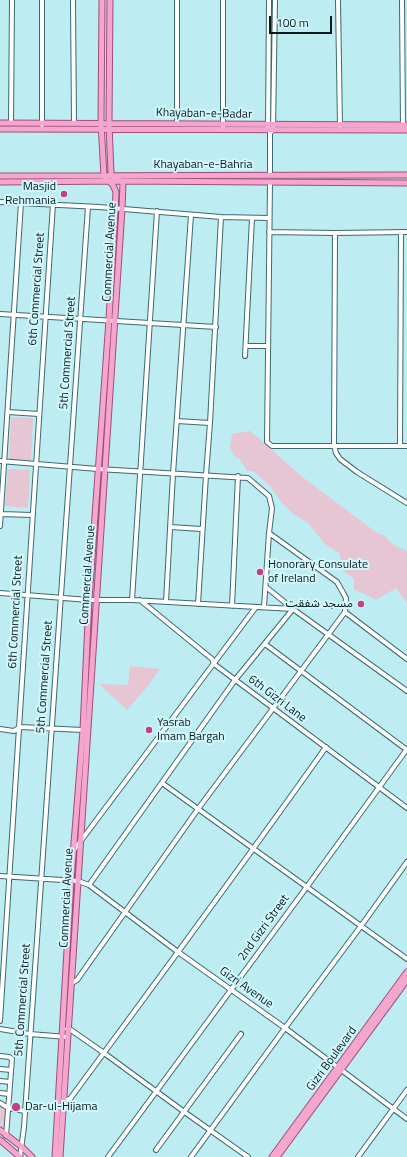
<!DOCTYPE html>
<meta charset="utf-8">
<style>
body{margin:0}
#map{position:relative;width:407px;height:1157px;overflow:hidden;background:#bdedf3;font-family:"Titillium Web",sans-serif}
canvas{display:block}
.scale{position:absolute;left:269px;top:16px;width:63px;height:18px;box-sizing:border-box;border:2px solid #081a1c;border-top:0;padding-left:5px;font-size:12px;line-height:14px;white-space:nowrap;color:#081a1c;-webkit-text-stroke:3px #d2f8fd;paint-order:stroke}
</style>
<div id="map">
<canvas width="407" height="1157"></canvas>
<div class="scale">100 m</div>
</div>
<script>
const g = document.querySelector('canvas').getContext('2d');
g.lineJoin = 'round';
function fillPath(path, color) { g.fillStyle = color; g.fill(path, 'evenodd'); }
function strokePath(path, color, width, dash) { g.strokeStyle = color; g.lineWidth = width; g.lineCap = dash ? 'butt' : 'round'; g.setLineDash(dash || []); g.stroke(path); }
function label(font, color, halo, rows, align = 'center') {
  g.font = font + ' "Titillium Web","Noto Sans Arabic",sans-serif'; g.lineWidth = 4; g.setLineDash([]); g.textBaseline = 'middle'; g.strokeStyle = halo; g.fillStyle = color; for (const [text, x, y, turn = 0] of rows) {
    g.save(); g.translate(x, y); g.rotate((+turn || 0) * Math.PI / 180); g.textAlign = isNaN(turn) ? turn : align; if (halo) g.strokeText(text, 0, 0); g.fillText(text, 0, 0); g.restore();
  }
}
fillPath(new Path2D(`
 M11 417 33 418 31 460 9 459Z
 M250 431 305 479 377 533 385 536 392 544 407 551V603L396 588 376 600 354 589V579L343 571 340 554 325 544 308 523 295 515 282 503 270 486 253 471H247L239 458H236L230 448 232 434Z
 M8 469 30 470 28 508 5 506Z
 M130 666 160 669 148 686 127 710 99 684 128 685Z
 M0 1105 6 1108 5 1129 0 1124Z`), '#e5c6d2');
const minor = new Path2D(`
 M42 0V125
 M73 0 74 123
 M177 0V123
 M338 0 340 127
 M402 0 403 128
 M11 123 12 0
 M223 127V0
 M268 127 269 0
 M270 175V133L273 130 275 0
 M270 182 267 442 272 446H407
 M0 202 99 207 221 217 269 218
 M269 232 335 233 407 232
 M335 233 334 445 336 453 340 459 357 472 407 503
 M0 314 216 327
 M246 346H268
 M245 356 252 218
 M8 412 39 414
 M177 421 210 423
 M400 446 401 232
 M0 461 98 469 248 478 269 496 272 508 269 533 264 607
 M1 514 32 515
 M0 526 21 203
 M170 527 202 529
 M269 533 337 582 346 598 345 612
 M266 587 293 609 407 691
 M0 593 89 600H132L293 609
 M132 600 157 211
 M140 600 212 659 214 664 407 808
 M166 602 173 474 191 215
 M198 604 206 475 210 423 221 217
 M232 606 238 476
 M345 612 407 659
 M265 644 407 750
 M0 729 14 731 20 727 83 730
 M162 783 407 959
 M74 850 256 607
 M0 876 78 881 89 885 178 952 285 1028 407 1119
 M89 885 235 680 293 609
 M72 983 77 980 198 809 345 612
 M0 1021 53 204
 M0 1029 30 1034 67 1037
 M67 1029 71 1030 104 1053 183 1111 248 1157
 M0 1056 9 1057 12 1059 6 1136
 M0 1069 11 1070
 M0 1081 10 1082
 M0 1093 9 1094
 M63 1101 70 1099C156 982 242 866 326 747
 M0 1103 8 1108 25 1111
 M156 1150 241 1034
 M20 1157 24 1127 88 207
 M108 1157 306 888 407 749
 M191 1157 285 1028 361 926 407 862
 M358 1157 407 1090`);
const major = new Path2D(`
 M0 123 407 125
 M0 129 407 130
 M0 176 407 175
 M0 182 122 181 407 183
 M0 1130 22 1147 32 1157
 M0 1140 20 1157
 M55 1157 71 881 83 730 89 600 109 320 116 192 113 185 104 176 101 123 102 0
 M60 1157 122 209 123 183 112 176 111 173 109 124 110 0
 M272 1157 407 972
 M277 1157 407 980`);
strokePath(minor, '#3d696f', 6);
strokePath(major, '#9e4e79', 7);
strokePath(minor, '#fff', 4);
strokePath(major, '#f5a6cd', 5);
for (const [x, y, r, color] of [
 [64,194,4,"#c44085"],
 [260,572,4,"#c44085"],
 [361,604,4,"#c44085"],
 [149,730,4,"#c44085"],
 [16,1107,5,"#c44085"]
]) { const dot = new Path2D(); dot.arc(x, y, r, 0, 2 * Math.PI); g.fillStyle = color; g.fill(dot); strokePath(dot, '#d2f8fd', 1.5); }
label('12px', '#081a1c', '#d2f8fd', [
 ["Khayaban-e-Badar",204,114,1],
 ["Khayaban-e-Bahria",203,165],
 ["Commercial Avenue",110,252,-87],
 ["6th Commercial Street",37,289,-86],
 ["5th Commercial Street",68,353,-86],
 ["Commercial Avenue",88,575,-86],
 ["6th Commercial Street",16,612,-87],
 ["5th Commercial Street",45,677,-86],
 ["6th Gizri Lane",277,699,37],
 ["Commercial Avenue",67,898,-87],
 ["2nd Gizri Street",264,928,-54],
 ["Gizri Avenue",246,988,35],
 ["5th Commercial Street",23,1000,-86],
 ["Gizri Boulevard",332,1059,-54]
]);
label('12px', '#081a1c', '#d2f8fd', [
 ["Masjid",56,187,"right"],
 ["Rehmania",56,201,"right"],
 ["Honorary Consulate",268,565],
 ["of Ireland",268,579],
 ["مسجد شفقت",353,604,"right"],
 ["Yasrab",157,723],
 ["Imam Bargah",157,737],
 ["Dar-ul-Hijama",25,1107]
], 'left');
</script>
